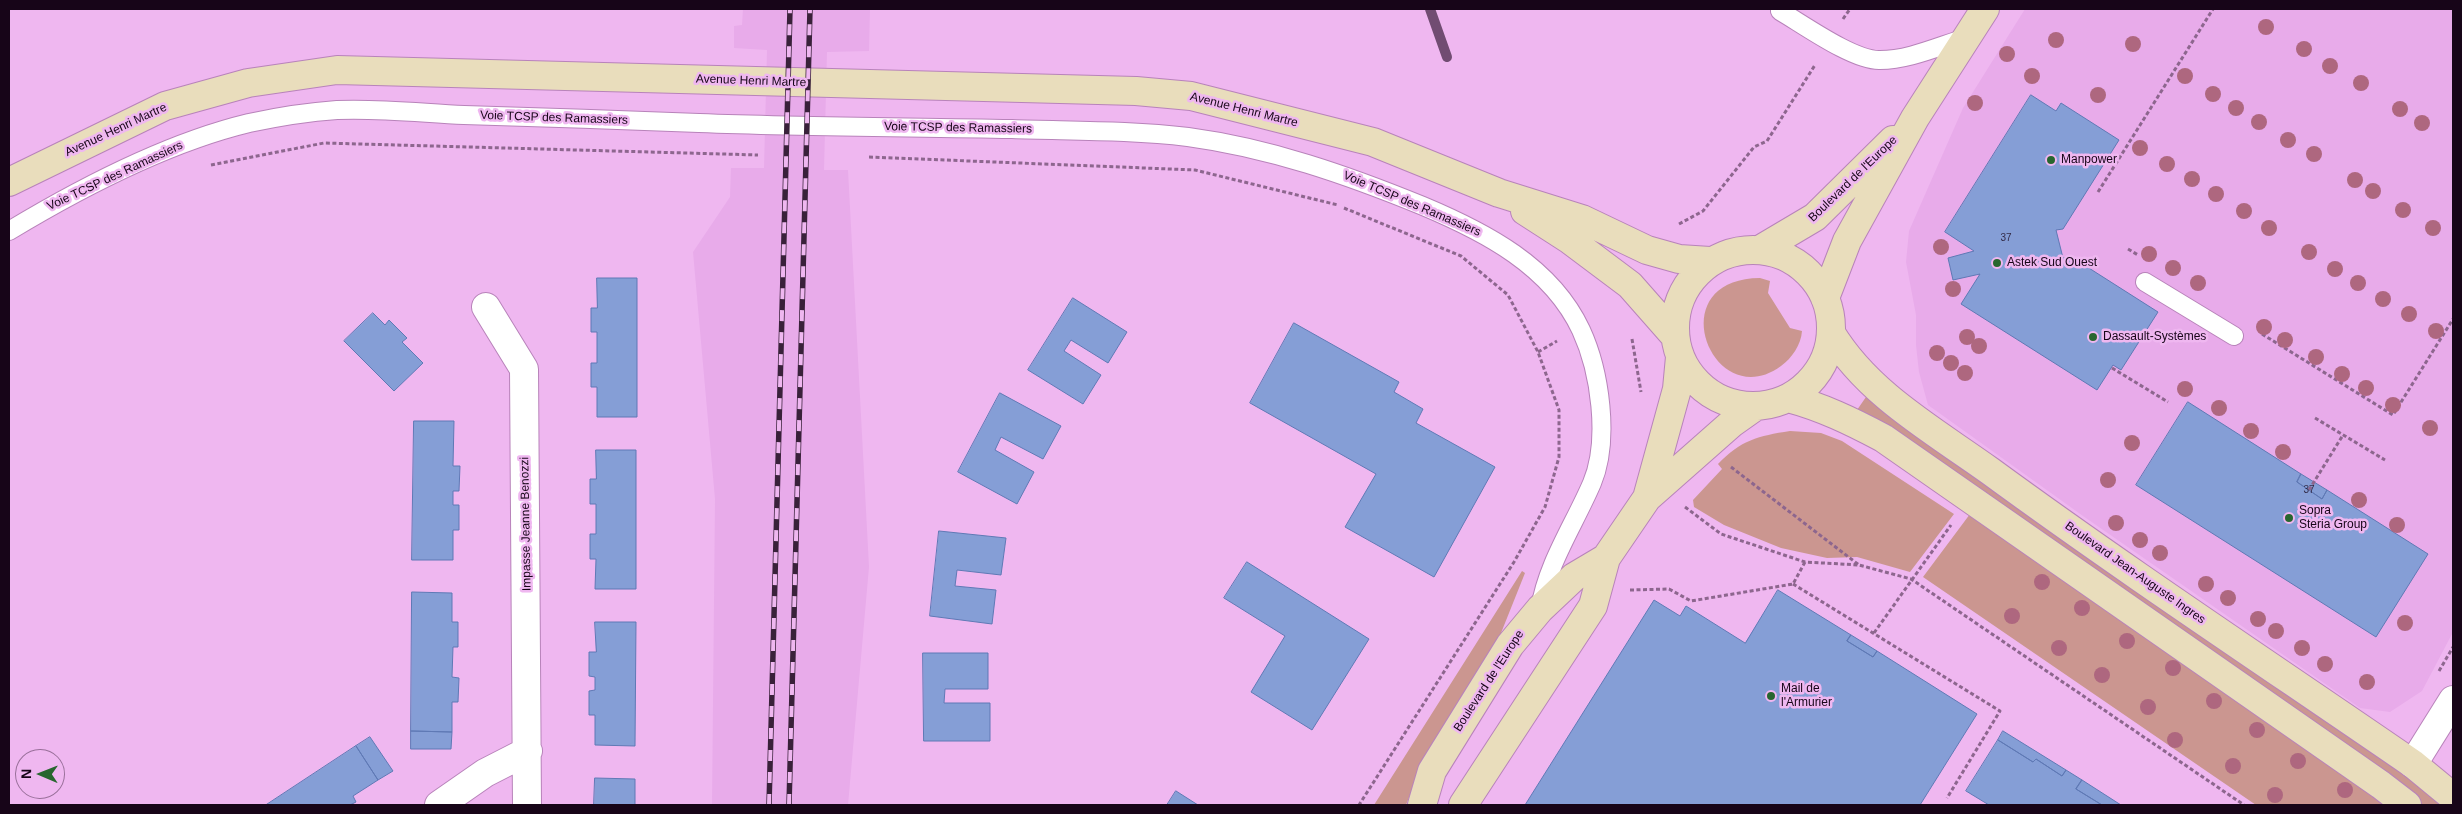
<!DOCTYPE html>
<meta charset="utf-8">
<style>
body{margin:0}
#map{position:relative;width:2462px;height:814px;overflow:hidden;background:#efb7f0;font-family:Arial,sans-serif}
canvas{display:block}
.frame{position:absolute;inset:0;border:10px solid #170518;pointer-events:none}
.north{position:absolute;left:15px;top:749px;width:50px;height:50px;box-sizing:border-box;background:#efb7f0;border:1px solid #99709a;border-radius:50%;rotate:271deg;font-size:14px;font-weight:700;line-height:20px;text-align:center;color:#170518}
.north::after{content:'';display:block;margin:auto;width:18px;height:22px;background:#28662f;clip-path:polygon(50% 0,100% 100%,50% 72%,0 100%)}
</style>
<div id="map">
<canvas width="2462" height="814"></canvas>
<div class="frame"></div>
<div class="north">N</div>
</div>
<script>
const g = document.querySelector('canvas').getContext('2d');
g.lineJoin = 'round';
function fillPath(path, color) { g.fillStyle = color; g.fill(path, 'evenodd'); }
function strokePath(path, color, width, dash) { g.strokeStyle = color; g.lineWidth = width; g.lineCap = dash ? 'butt' : 'round'; g.setLineDash(dash || []); g.stroke(path); }
function label(font, color, halo, rows, align = 'center') {
  g.font = font + ' Arial,sans-serif'; g.lineWidth = 5; g.setLineDash([]); g.textBaseline = 'middle'; g.strokeStyle = halo; g.fillStyle = color; for (const [text, x, y, turn = 0] of rows) {
    g.save(); g.translate(x, y); g.rotate((+turn || 0) * Math.PI / 180); g.textAlign = isNaN(turn) ? turn : align; if (halo) g.strokeText(text, 0, 0); g.fillText(text, 0, 0); g.restore();
  }
}
fillPath(new Path2D(`
 M743 9H870L869 51 827 52 824 170H848L869 567 848 805H712L715 499 693 252 730 197 731 168H764L767 50 734 48V26L742 25Z
 M2025 9H2453V632L2422 691 2390 712 2360 708 2083 516 1928 405 1919 372 1916 345V315L1906 262 1909 231 1963 108Z`), '#e8abea');
fillPath(new Path2D(`
 M1760 278 1770 281 1768 293 1790 328 1802 331C1801 345 1792 358 1781 366 1713 416 1658 279 1760 278Z
 M1866 397 2369 748 2445 805H2421L2363 762 1857 410Z
 M1790 431 1821 433 1842 441 1954 514 1910 572 1857 557 1827 558 1781 548 1724 525 1694 507 1693 500 1722 469 1718 464C1741 440 1758 436 1790 431Z
 M1970 514 2387 805H2256L1923 577Z
 M1522 571 1525 573 1495 648 1415 782 1406 805H1374Z`), '#cb9690');
strokePath(new Path2D(`
 M1430 9 1447 57`), '#714c72', 10);
const building = new Path2D(`
 M2031 95 2056 111 2061 103 2119 140 2063 229 2056 230 2063 258 2070 256 2158 312 2121 370 2113 365 2097 390 1961 304 1980 274 1953 280 1948 258 1974 251 1945 232Z
 M597 278H637V417H597V387H591V363H597V332H591V308H597Z
 M1073 298 1127 332 1108 363 1071 340 1064 351 1101 375 1083 404 1028 370Z
 M373 313 385 325 389 320 407 338 402 342 423 363 394 391 344 341Z
 M1294 323 1399 382 1394 392 1423 409 1416 423 1495 467 1434 577 1345 527 1376 474 1250 403Z
 M1000 393 1061 426 1043 459 1001 437 995 450 1034 472 1017 504 958 472Z
 M2188 402 2301 474 2297 482 2322 499 2327 490 2428 554 2376 637 2136 485Z
 M414 421H454L453 466H460L459 491H453V505H459V530H453V560H412Z
 M596 450H636V589H595L596 559H590V534H596V504H590V479H596Z
 M2301 474 2327 490 2322 499 2297 482Z
 M939 531 1006 538 1001 575 957 570 955 586 996 590 992 624 930 616Z
 M1247 562 1369 639 1312 730 1251 692 1285 636 1224 598Z
 M1778 590 1851 635 1847 641 1873 657 1877 651 1977 714 1920 805H1525L1654 600 1680 616 1686 606 1745 643Z
 M412 592 452 593V622H458V647H453L452 677 459 678 458 702H452V732L411 731Z
 M595 622H636L635 746 595 745V715H589V691L595 690V677L589 676V652H596Z
 M1851 635 1877 651 1873 657 1847 641Z
 M923 653H988V689H945L944 703H990V741H924Z
 M411 731 452 732 451 749H411Z
 M2003 731 2066 770 2062 776 2036 759 2033 762 1998 740Z
 M370 737 393 771 378 780 356 746Z
 M1998 740 2033 762 2036 759 2062 776 2066 770 2082 780 2076 789 2102 805H1989L1966 791Z
 M356 746 378 780 353 796 356 802 350 805H266Z
 M595 778 635 779V805H594Z
 M2082 780 2121 805H2102L2076 789Z
 M1176 791 1198 805H1167Z`);
fillPath(building, '#859ed6');
strokePath(building, '#5f79b5', 1);
const lane = new Path2D(`
 M1780 11C1804 25 1854 61 1880 60 1909 60 1939 46 1966 38
 M9 231C82 187 166 143 249 123 277 117 308 112 337 110 378 108 422 113 464 115 542 117 621 120 699 123 803 127 908 127 1012 129 1071 131 1130 130 1188 137 1270 148 1347 175 1423 206 1485 232 1551 266 1581 330 1600 371 1610 440 1592 483 1574 525 1547 564 1540 609
 M2145 282 2234 336`);
const street = new Path2D(`
 M486 307 524 369 527 805
 M2413 764 2453 700
 M439 805 485 773 528 751`);
const secondary = new Path2D(`
 M9 182 165 106 248 83 337 70 1136 91 1191 96 1373 142 1499 193 1582 219 1647 250 1679 259 1710 261
 M1525 211 1570 240 1630 285 1674 335
 M1761 249 1815 217 1893 140
 M1675 328a78 78 0 1 1 156 0a78 78 0 1 1-156 0Z
 M1825 298 1847 241 1915 118 1985 9
 M1831 333C1868 394 1933 430 1990 471 2128 572 2272 667 2413 764L2453 797
 M1788 398C1822 407 1851 421 1883 438L2381 785 2407 805
 M1647 498 1677 389 1680 357
 M1422 805 1432 771 1510 645 1540 609 1574 577 1606 558
 M1463 805 1593 606 1606 558 1647 498 1732 423 1756 406`);
strokePath(lane, '#b883ba', 20);
strokePath(street, '#b883ba', 30);
strokePath(secondary, '#b883ba', 30);
strokePath(new Path2D(`
 M1843 19 1850 9
 M869 157 1195 170 1338 205
 M211 165 324 143 758 155
 M2098 192 2213 9
 M1344 208 1461 256 1508 295 1538 352 1559 410V457L1545 507 1514 562 1359 805
 M1679 224 1703 211 1754 147 1767 141 1815 65
 M2128 249 2138 255
 M2262 334 2393 415 2453 319
 M1632 339 1641 392
 M1538 352 1557 341
 M2112 368 2168 402
 M2315 418 2385 460
 M1731 467 1859 565
 M2309 490 2343 435
 M1685 507 1721 534 1805 562 1859 565 1911 579 2244 805
 M1793 584 2000 711 1947 798
 M1630 590 1669 589 1691 601 1793 584 1805 562
 M1874 633 1951 525
 M2439 671 2453 647`), '#8d668e', 3, [4, 2.5]);
strokePath(lane, '#fff', 18);
strokePath(street, '#fff', 28);
strokePath(secondary, '#e9ddbc', 28);
const rail = new Path2D(`
 M769 805 790 9
 M789 805 810 9`);
strokePath(rail, '#39213a', 5.5);
strokePath(rail, '#efb7f0', 4, [11]);
g.fillStyle = '#ae677f';
for (const [x, y] of [
 [2266,27],
 [2056,40],
 [2133,44],
 [2304,49],
 [2007,54],
 [2330,66],
 [2032,76],
 [2185,76],
 [2361,83],
 [2213,94],
 [2098,95],
 [1975,103],
 [2236,108],
 [2400,109],
 [2259,122],
 [2422,123],
 [2288,140],
 [2140,148],
 [2314,154],
 [2167,164],
 [2192,179],
 [2355,180],
 [2373,191],
 [2216,194],
 [2403,210],
 [2244,211],
 [2269,228],
 [2433,228],
 [1941,247],
 [2309,252],
 [2149,254],
 [2173,268],
 [2335,269],
 [2198,283],
 [2358,283],
 [1953,289],
 [2383,299],
 [2409,314],
 [2264,327],
 [2436,331],
 [1967,337],
 [2285,340],
 [1979,346],
 [1937,353],
 [2316,357],
 [1951,363],
 [1965,373],
 [2342,374],
 [2366,388],
 [2185,389],
 [2393,405],
 [2219,408],
 [2430,428],
 [2251,431],
 [2132,443],
 [2283,452],
 [2108,480],
 [2359,500],
 [2116,523],
 [2397,525],
 [2140,540],
 [2160,553],
 [2042,582],
 [2206,584],
 [2228,598],
 [2082,608],
 [2012,616],
 [2258,619],
 [2405,623],
 [2276,631],
 [2127,641],
 [2059,648],
 [2302,648],
 [2325,664],
 [2173,668],
 [2102,675],
 [2367,682],
 [2214,701],
 [2148,707],
 [2257,730],
 [2175,740],
 [2298,761],
 [2233,766],
 [2345,790],
 [2275,795]
]) { g.beginPath(); g.arc(x, y, 8, 0, 2 * Math.PI); g.fill(); }
for (const [x, y, r, color] of [
 [2051,160,5,"#28662f"],
 [1997,263,5,"#28662f"],
 [2093,337,5,"#28662f"],
 [2289,518,5,"#28662f"],
 [1771,696,5,"#28662f"]
]) { const dot = new Path2D(); dot.arc(x, y, r, 0, 2 * Math.PI); g.fillStyle = color; g.fill(dot); strokePath(dot, '#efb7f0', 2); }
label('10px', '#322b48', null, [
 ["37",2006,238],
 ["37",2309,490]
]);
label('12px', '#170518', '#efb7f0', [
 ["Avenue Henri Martre",751,81,2],
 ["Avenue Henri Martre",1244,110,14],
 ["Voie TCSP des Ramassiers",554,118,2],
 ["Voie TCSP des Ramassiers",958,128,1],
 ["Avenue Henri Martre",116,130,-25],
 ["Voie TCSP des Ramassiers",115,176,-25],
 ["Boulevard de l'Europe",1853,179,-44],
 ["Voie TCSP des Ramassiers",1412,204,23],
 ["Impasse Jeanne Benozzi",526,524,-91],
 ["Boulevard Jean-Auguste Ingres",2135,573,35],
 ["Boulevard de l'Europe",1489,681,-57]
]);
label('12px', '#170518', '#efb7f0', [
 ["Manpower",2061,160],
 ["Astek Sud Ouest",2007,263],
 ["Dassault-Systèmes",2103,337],
 ["Sopra",2299,511],
 ["Steria Group",2299,525],
 ["Mail de",1781,689],
 ["l'Armurier",1781,703]
], 'left');
</script>
